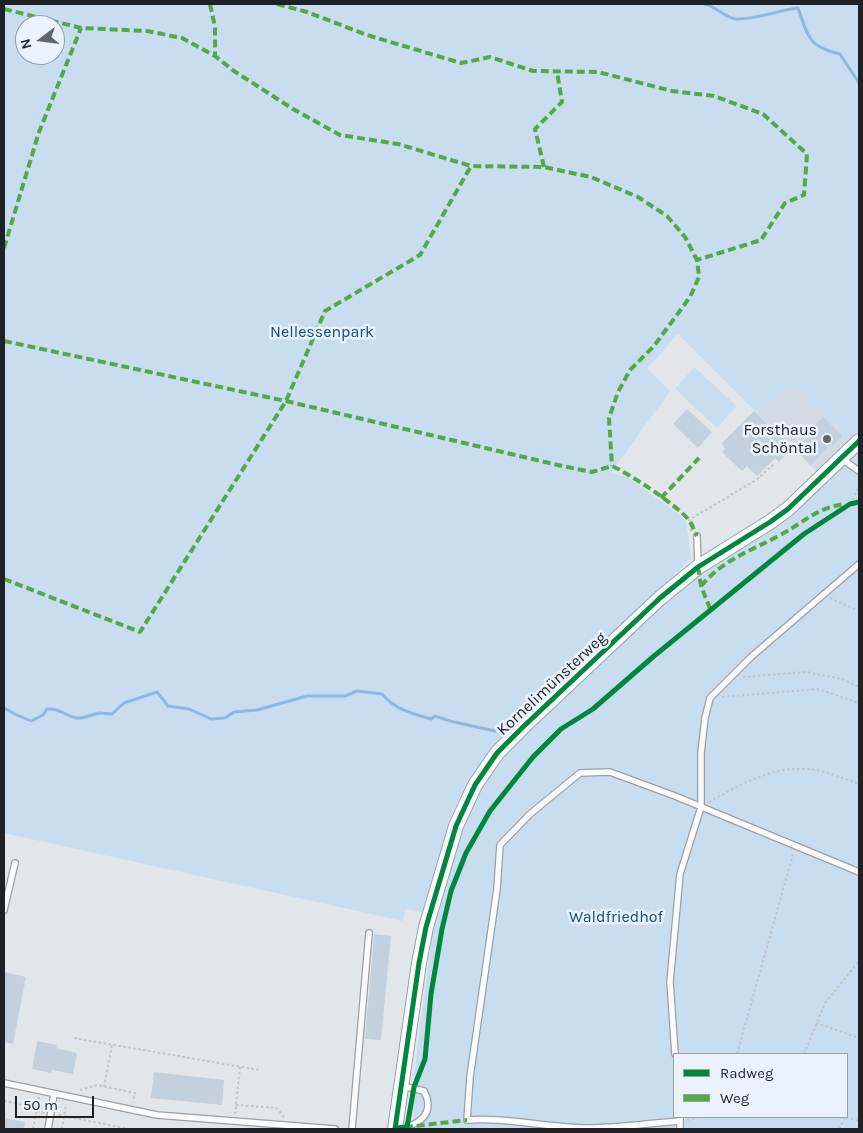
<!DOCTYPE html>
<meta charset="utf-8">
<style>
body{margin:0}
#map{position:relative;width:863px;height:1133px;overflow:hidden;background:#e1e6eb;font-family:Karla,sans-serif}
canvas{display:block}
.frame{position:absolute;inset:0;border:5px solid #1e2125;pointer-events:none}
.legend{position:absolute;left:673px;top:1053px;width:175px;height:65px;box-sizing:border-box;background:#eaf3fd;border:1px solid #989fa7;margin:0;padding:6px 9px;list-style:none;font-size:15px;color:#1e2125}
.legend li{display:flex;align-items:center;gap:10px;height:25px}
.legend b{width:25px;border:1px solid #989fa7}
.north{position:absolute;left:15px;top:15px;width:50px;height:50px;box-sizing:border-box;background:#eaf3fd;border:1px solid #989fa7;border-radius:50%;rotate:255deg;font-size:14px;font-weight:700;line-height:20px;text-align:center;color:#1e2125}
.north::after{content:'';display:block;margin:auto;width:18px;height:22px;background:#62666a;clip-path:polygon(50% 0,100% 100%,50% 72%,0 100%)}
.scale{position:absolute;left:15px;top:1096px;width:79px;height:22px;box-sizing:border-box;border:2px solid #1e2125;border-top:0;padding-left:6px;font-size:15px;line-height:18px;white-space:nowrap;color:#1e2125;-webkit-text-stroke:4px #eaf3fd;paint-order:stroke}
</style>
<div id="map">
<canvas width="863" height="1133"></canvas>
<div class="frame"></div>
<ul class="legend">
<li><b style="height:6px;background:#00873e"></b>Radweg</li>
<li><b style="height:6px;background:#52aa44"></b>Weg</li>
</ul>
<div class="north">N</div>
<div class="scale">50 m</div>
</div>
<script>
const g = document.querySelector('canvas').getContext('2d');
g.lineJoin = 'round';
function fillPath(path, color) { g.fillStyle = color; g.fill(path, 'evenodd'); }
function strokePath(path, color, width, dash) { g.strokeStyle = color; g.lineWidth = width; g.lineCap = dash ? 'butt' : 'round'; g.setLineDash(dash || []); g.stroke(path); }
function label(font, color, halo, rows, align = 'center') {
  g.font = font + ' Karla,sans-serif'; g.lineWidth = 5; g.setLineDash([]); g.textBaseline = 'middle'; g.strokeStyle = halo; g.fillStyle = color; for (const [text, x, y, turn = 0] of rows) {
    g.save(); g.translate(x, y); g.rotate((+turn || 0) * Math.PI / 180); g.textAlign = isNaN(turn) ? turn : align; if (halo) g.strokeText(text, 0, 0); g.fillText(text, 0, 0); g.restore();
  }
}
fillPath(new Path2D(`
 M791 384 849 440 817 472 758 414Z`), '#d1dae5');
fillPath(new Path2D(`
 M4 4H859V430L849 440 791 384 758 414 678 334 647 369 670 391 611 473 627 477 680 515 686 522 691 558 640 610 499 738 473 774 450 818 422 912 405 909 403 921 4 833ZM25 25H55V55H25Z
 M694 367 737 406 717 428 675 389Z
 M859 448V1129H413L414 1074 435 914 461 830 479 790 501 757 656 606ZM674 1054H847V1117H674Z`), '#c9ddf0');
strokePath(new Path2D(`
 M704 4C716 6 725 18 736 19 757 20 777 10 798 8 808 36 808 47 840 54L859 83
 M4 708 15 714 31 721 43 715 47 709C61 708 64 716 77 718 85 719 92 714 100 713 104 713 108 714 112 714L124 703 157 692 168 706 189 709 211 719 225 718 234 712 257 710 307 696H345L357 691 382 694C396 710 410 713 431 719L435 716 450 721 495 731`), '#8eb8e1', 3);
fillPath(new Path2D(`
 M687 409 712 432 698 448 673 424Z
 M754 411 793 448 779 462 775 458 757 476 747 466 742 471 722 452 725 449 722 443Z
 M823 417 842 436 832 446 831 444 811 465 796 451 816 431 812 428Z
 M374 934 391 936 381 1040 365 1039Z
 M4 972 26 977 13 1044 4 1042Z
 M37 1041 57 1045 56 1048 77 1053 73 1074 52 1070 51 1073 32 1069Z
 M154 1072 224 1080 222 1105 151 1098Z
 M4 1118 25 1122 24 1129H4Z`), '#c3d0de');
const service = new Path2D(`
 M842 459 859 471
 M697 536 698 565
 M4 910 15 863
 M675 1054 670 982 680 874 701 807V753L705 718 710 698 751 657 859 564
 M4 1083 157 1115 335 1129
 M680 1117V1129
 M680 1121C650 1123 619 1128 589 1128 548 1128 508 1117 467 1120L470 1077 497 889 500 845 530 814 580 773 610 772 675 796 859 872
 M396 1128C418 1127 436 1114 424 1091L402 1086
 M48 1129 54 1094
 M352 1129 369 933`);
const tertiary = new Path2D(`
 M395 1129 419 963 426 927 456 826 475 785 497 753 524 726 660 598 698 567 770 522 788 509 859 441`);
strokePath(service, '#9ca0a4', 8);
strokePath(tertiary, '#9ca0a4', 16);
strokePath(new Path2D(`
 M850 504 859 487
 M691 531 689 520 756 480 775 463
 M830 598 859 611
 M743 677 806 672 842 679 859 687
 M722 697 818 689 859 703
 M709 802C740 785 772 766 807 769 824 770 843 778 859 784
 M816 1023 859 1038
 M74 1038 259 1070
 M737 1054 793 854
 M804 1054 825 1003 859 961
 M417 1081 425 1059 431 994 442 929 451 891 466 853 490 811 533 757 561 729 593 709 654 656 804 534 850 504 859 502
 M104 1087 112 1045
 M80 1090 97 1085 135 1093 133 1102
 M4 1101 37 1108
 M236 1105 277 1108 284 1117
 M37 1111 44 1113
 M235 1114 240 1067
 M59 1115 129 1129
 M846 1117 859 1121
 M687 1120 700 1117
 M33 1129 39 1097
 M62 1129 66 1104
 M839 1129 845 1117`), '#c3c6c7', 2, [2.5, 2.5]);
strokePath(service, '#fafbfc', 5.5);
strokePath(tertiary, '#fafbfc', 14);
strokePath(new Path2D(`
 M210 4 215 27V56
 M277 4 307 12 367 35 461 63 490 57 533 71 598 72 672 91 714 96 763 114 807 154 804 195 785 203 761 240 697 260
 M4 9 81 28 147 31 182 38 215 56 234 71 293 109 340 135 398 144 471 166 544 167 591 177 638 197 667 216 685 237 697 260 699 277 690 297 654 346 630 370 618 392 609 418 612 466
 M544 167 535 129 562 102 557 72
 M4 248 39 132 81 28
 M4 341 286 401 562 466 592 472 612 466C630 474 675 504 688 519 692 523 694 531 697 536
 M661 498 699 458
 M698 567 701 586 711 611
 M4 579 140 632 286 401 325 311 420 255 471 166
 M701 586C725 558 751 551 782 534 806 521 816 508 845 504
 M408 1125 407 1127 467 1120`), '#52aa44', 4, [8, 4]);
strokePath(new Path2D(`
 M396 1128 407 1127 414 1087 425 1059 431 994 442 929 451 891 466 853 490 811 533 757 561 729 593 709 654 656 804 534 850 504 859 502
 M395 1129 419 963 426 927 456 826 475 785 497 753 524 726 660 598 698 567 770 522 788 509 859 441`), '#00873e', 5);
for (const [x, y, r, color] of [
 [827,439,5,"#62666a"]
]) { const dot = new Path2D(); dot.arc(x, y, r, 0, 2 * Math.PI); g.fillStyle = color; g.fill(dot); strokePath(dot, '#eaf3fd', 2); }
label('16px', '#0d4d82', '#eaf3fd', [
 ["Nellessenpark",322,332],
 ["Waldfriedhof",616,917]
]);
label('16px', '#1e2125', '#eaf3fd', [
 ["Forsthaus",817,430],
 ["Schöntal",817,448]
], 'right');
label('16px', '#1e2125', '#eaf3fd', [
 ["Kornelimünsterweg",552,684,-43]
]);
</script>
